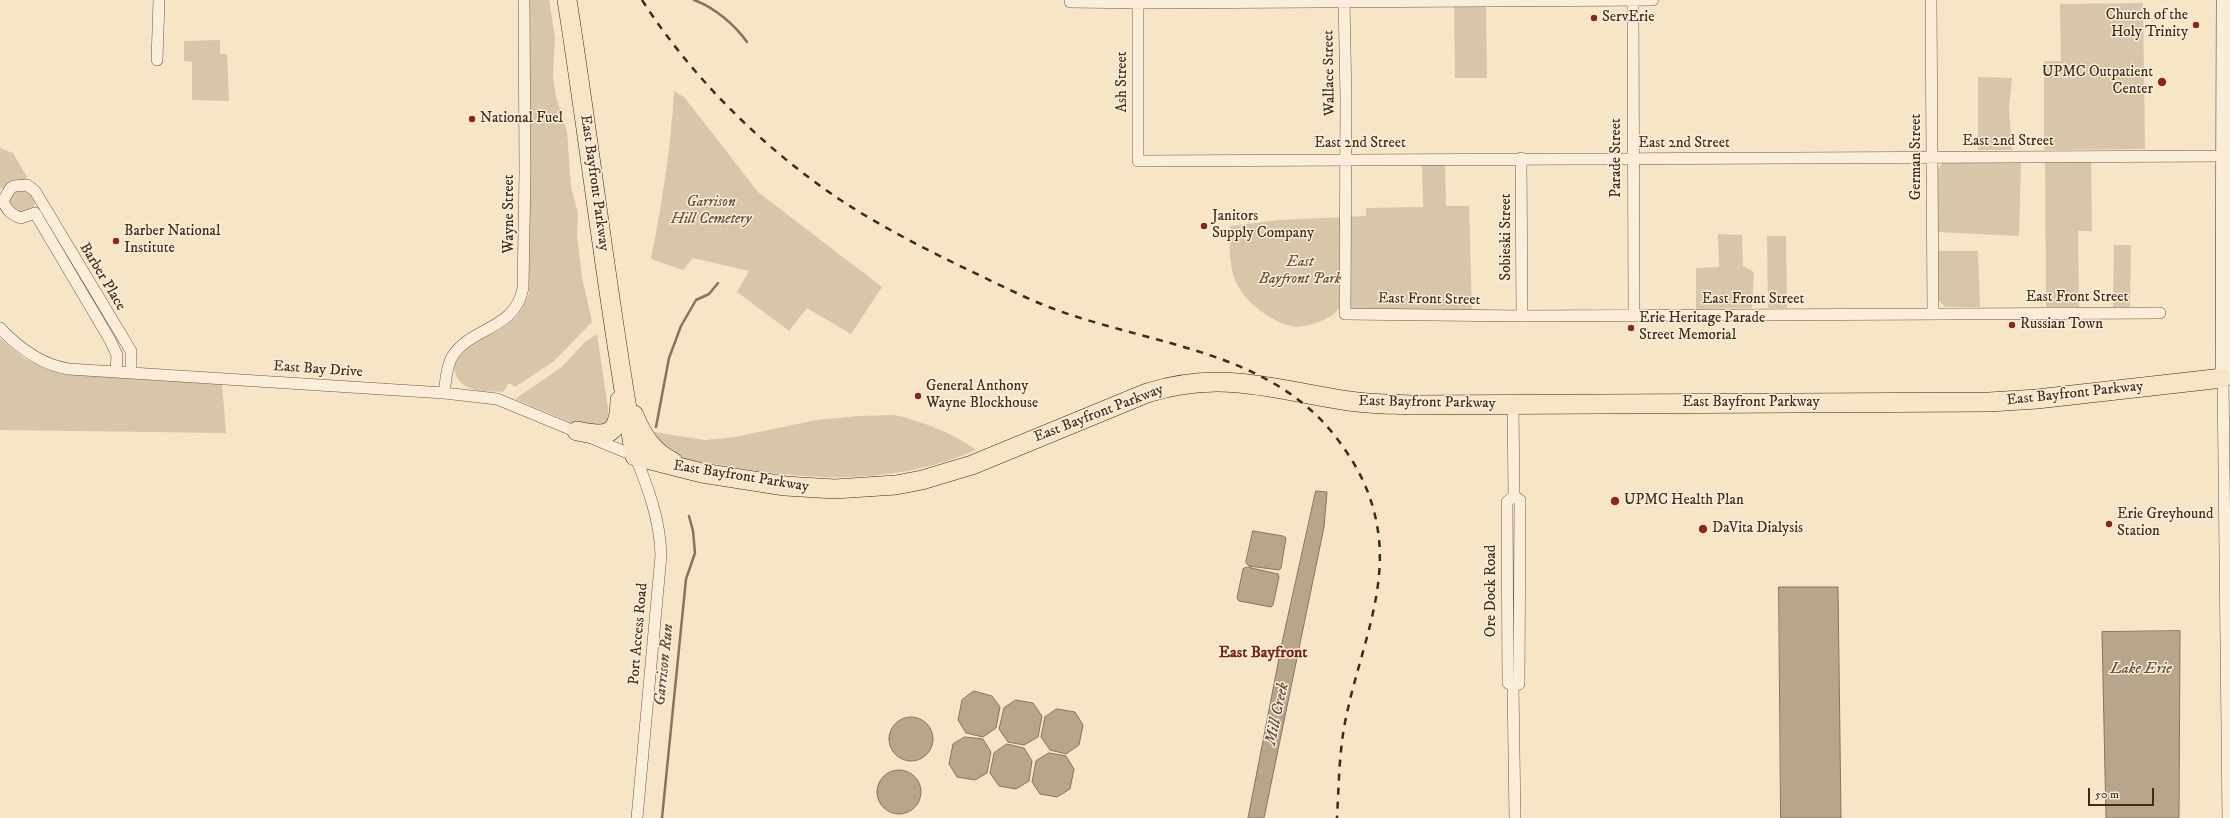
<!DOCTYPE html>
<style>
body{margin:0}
#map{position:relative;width:2230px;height:818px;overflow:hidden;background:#f7e5c7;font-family:"IM FELL DW Pica",serif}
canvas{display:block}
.scale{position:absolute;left:2088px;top:788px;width:66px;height:18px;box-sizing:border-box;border:2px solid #3c2c1a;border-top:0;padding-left:5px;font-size:12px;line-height:14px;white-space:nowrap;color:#3c2c1a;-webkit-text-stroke:3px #faeedb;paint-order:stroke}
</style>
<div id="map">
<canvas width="2230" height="818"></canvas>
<div class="scale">50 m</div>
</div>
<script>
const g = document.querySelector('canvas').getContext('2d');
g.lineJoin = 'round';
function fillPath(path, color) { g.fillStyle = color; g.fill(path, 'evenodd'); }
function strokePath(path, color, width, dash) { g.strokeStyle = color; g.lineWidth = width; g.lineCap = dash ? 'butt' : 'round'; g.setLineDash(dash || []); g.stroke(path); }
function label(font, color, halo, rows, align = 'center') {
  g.font = font + ' "IM FELL DW Pica",serif'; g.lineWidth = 3; g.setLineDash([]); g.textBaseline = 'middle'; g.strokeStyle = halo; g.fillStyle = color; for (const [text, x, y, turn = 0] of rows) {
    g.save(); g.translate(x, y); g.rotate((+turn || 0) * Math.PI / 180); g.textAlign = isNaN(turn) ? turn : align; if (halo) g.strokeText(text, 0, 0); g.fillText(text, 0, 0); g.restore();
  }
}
fillPath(new Path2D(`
 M528 0H549L555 37 553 77 556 97 567 132 571 187 578 213 577 235 582 277 592 322 554 361 515 387 509 383 503 392C481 391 459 393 454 368 463 342 494 337 513 320 521 313 525 303 529 293Z
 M2143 3 2145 149 2044 150V61H2061L2060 4Z
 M1486 6 1487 78H1455L1454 7Z
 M220 40V54H227L229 101 192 100V62L184 61V41Z
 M1978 77 2012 78 2009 109 2012 150H1978Z
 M674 91 684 97 758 192 882 287 851 334 807 308 789 331 737 292 749 271 693 258 683 270 651 259C662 203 671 148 674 91Z
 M0 148 13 153 27 177 26 180 4 189 0 188Z
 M2091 161 2092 231H2078L2079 307H2046L2045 162Z
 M1943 162H2021L2019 236 1938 232V169Z
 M1422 165H1445L1446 206H1469L1472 310 1338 309C1334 316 1326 319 1318 322 1310 325 1300 328 1291 326 1272 322 1247 303 1238 286 1228 268 1230 245 1230 226L1279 220 1366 216V208L1423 207Z
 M20 187 35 195V203L33 210 15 214 8 198Z
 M1718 234 1742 235 1743 266 1754 272 1752 308 1696 309V268L1719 267Z
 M1767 236H1786L1787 308H1768Z
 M2114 245H2131L2130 307H2113Z
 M1938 251H1978L1980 307H1945L1938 300Z
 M597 334 608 408V419L605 422 608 425 582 427 515 399 562 367 585 342Z
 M0 338 25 359 45 368 76 374 222 384 226 433 0 430Z
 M895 415C924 422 951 432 976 450 894 486 807 481 721 465 707 462 683 461 670 455 662 451 653 438 647 431L705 440 735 437 816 420 859 416Z`), '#d7c6aa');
const water = new Path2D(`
 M1316 491 1327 492 1324 527 1264 818H1248L1282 643Z
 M1253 531 1283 536 1286 538 1281 568 1279 570 1249 566 1246 563Z
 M1247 567 1278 574 1279 577 1273 605 1271 607 1239 601 1237 598 1243 569Z
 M1779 587H1838L1841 818H1781Z
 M2180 631 2179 818H2106L2102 632Z
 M974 691 992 696 1000 707 996 728 983 737 966 733 958 720 962 700Z
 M1016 700 1033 703 1042 716 1038 737 1024 745 1008 742 999 729 1004 708Z
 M1057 709 1075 712 1083 725 1079 745 1066 754 1050 750 1041 737 1045 717Z
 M889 739a22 22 0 1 1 44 0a22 22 0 1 1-44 0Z
 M965 737 983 739 991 752 987 773 975 780 957 777 949 764 953 744Z
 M1007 744 1024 748 1032 761 1029 781 1016 789 999 786 990 773 994 753Z
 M1049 753 1066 756 1074 769 1070 789 1057 797 1040 794 1032 782 1036 761Z
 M877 792a22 22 0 1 1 44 0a22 22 0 1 1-44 0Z`);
fillPath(water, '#b7a68c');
strokePath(water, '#86755e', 1);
strokePath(new Path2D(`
 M694 0C714 7 735 25 747 42
 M656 427 669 358 681 326 696 300 709 294 718 283
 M662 818 686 579 695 553 693 531 689 516`), '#86755e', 2.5);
const street = new Path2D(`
 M1070 0V2L1147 3 1653 0
 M1344 0 1346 99 1345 314 1522 316 2160 313
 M1633 0 1634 316
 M1931 0 1933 314
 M1138 3V161L2230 156
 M157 60 159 0
 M1521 158 1522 316
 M0 328C19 348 41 365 69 369L444 393 497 399 635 456C648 487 660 520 661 555L637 818
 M116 372 117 355 110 340 35 213 21 218C12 215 7 211 3 201L10 189 14 186 27 185 35 191 131 351V373
 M2223 378 2228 818
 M444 393C446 381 446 367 452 357 471 326 515 331 523 288L525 172 524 0
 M1513 404 1514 496
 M1513 686 1508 683 1507 502 1514 496
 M1513 686 1519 684 1520 500 1514 496
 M1513 686 1515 818`);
const secondary = new Path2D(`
 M2223 378 2224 0`);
const highway = new Path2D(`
 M567 0C591 152 608 304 635 456L702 473 785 486 835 489 896 485 922 480 972 465 1147 393C1222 369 1275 390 1349 401 1369 404 1390 404 1410 405L1989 402 2037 399 2223 378
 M634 415C642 436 653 452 673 462
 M577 431C609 438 619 435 620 400`);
strokePath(street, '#6b5a45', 12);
strokePath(secondary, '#3c2c1a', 16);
strokePath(highway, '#3c2c1a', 20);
strokePath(street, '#faeedb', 11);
strokePath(secondary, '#faeedb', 15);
strokePath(highway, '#f7e5c7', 19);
strokePath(new Path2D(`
 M642 0C693 79 764 149 842 201 899 238 962 267 1023 296 1126 345 1261 341 1335 436 1356 463 1371 491 1377 525 1389 589 1360 651 1347 713 1339 747 1339 783 1337 818`), '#3c2c1a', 2.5, [7, 7]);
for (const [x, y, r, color] of [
 [1594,18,4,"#8f2418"],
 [2196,25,4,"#8f2418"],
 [2162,82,5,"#8f2418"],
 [472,119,4,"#8f2418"],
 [1204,226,4,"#8f2418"],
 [116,241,4,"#8f2418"],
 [2012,325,4,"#8f2418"],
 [1631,328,4,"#8f2418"],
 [918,396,4,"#8f2418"],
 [1615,501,5,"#8f2418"],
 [2109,524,4,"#8f2418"],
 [1703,529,5,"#8f2418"]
]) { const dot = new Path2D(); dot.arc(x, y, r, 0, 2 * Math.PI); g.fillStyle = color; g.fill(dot); strokePath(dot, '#faeedb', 1.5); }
label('15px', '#3c2c1a', '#faeedb', [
 ["Church of the",2188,16,"right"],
 ["Holy Trinity",2188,33,"right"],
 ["ServErie",1602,18],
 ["UPMC Outpatient",2153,73,"right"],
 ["Center",2153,90,"right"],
 ["National Fuel",480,119],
 ["Janitors",1212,217],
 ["Supply Company",1212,234],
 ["Barber National",124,232],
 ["Institute",124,249],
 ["Erie Heritage Parade",1639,319],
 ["Street Memorial",1639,336],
 ["Russian Town",2020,325],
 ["General Anthony",926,387],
 ["Wayne Blockhouse",926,404],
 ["UPMC Health Plan",1624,501],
 ["Erie Greyhound",2117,515],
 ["Station",2117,532],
 ["DaVita Dialysis",1712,529]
], 'left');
label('15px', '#3c2c1a', '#faeedb', [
 ["Wallace Street",1330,73,-91],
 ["Ash Street",1123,82,-90],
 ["East 2nd Street",2008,142],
 ["East 2nd Street",1360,144],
 ["East 2nd Street",1684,144],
 ["German Street",1917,157,-90],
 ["Parade Street",1617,158,-90],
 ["East Bayfront Parkway",594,183,82],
 ["Wayne Street",510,214,-90],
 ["Sobieski Street",1507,237,-90],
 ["Barber Place",102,277,59],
 ["East Front Street",2077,298],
 ["East Front Street",1429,300,1],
 ["East Front Street",1753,300],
 ["East Bay Drive",318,370,4],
 ["East Bayfront Parkway",2075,394,-6],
 ["East Bayfront Parkway",1427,403,1],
 ["East Bayfront Parkway",1751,403],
 ["East Bayfront Parkway",1099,414,-21],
 ["East Bayfront Parkway",741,477,9],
 ["Ore Dock Road",1492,591,-90],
 ["Port Access Road",639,634,-85]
]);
label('italic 15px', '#63523e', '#faeedb', [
 ["Garrison",711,203],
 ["Hill Cemetery",711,220],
 ["East",1300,263],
 ["Bayfront Park",1300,280]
]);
label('bold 16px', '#7a1f14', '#faeedb', [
 ["East Bayfront",1263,654]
]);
label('italic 16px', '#61513c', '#faeedb', [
 ["Garrison Run",665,665,-84],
 ["Lake Erie",2141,670],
 ["Mill Creek",1278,714,-78]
]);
</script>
